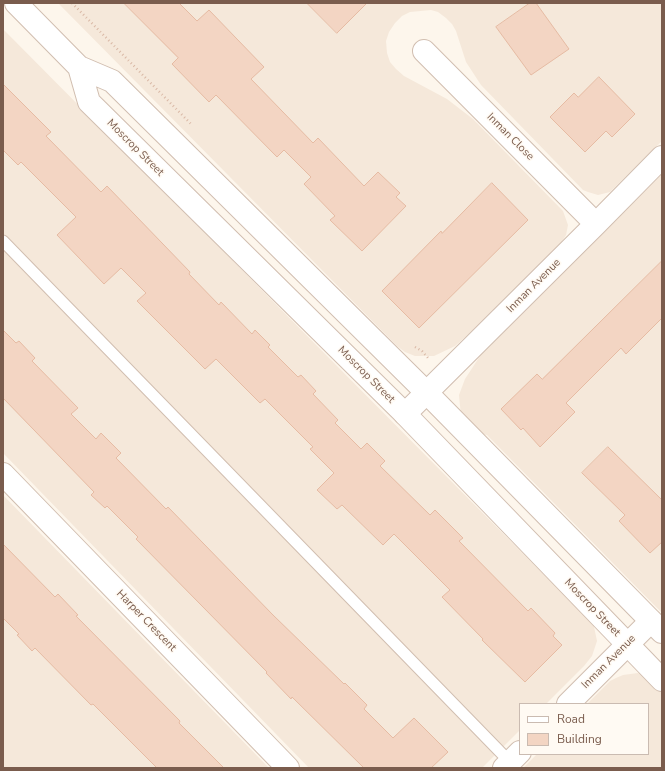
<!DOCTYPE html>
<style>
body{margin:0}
#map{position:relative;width:665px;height:771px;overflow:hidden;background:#fdf6ec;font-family:"Nunito Sans",sans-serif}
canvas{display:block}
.frame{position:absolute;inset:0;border:4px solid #7a5c4d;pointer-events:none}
.legend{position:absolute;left:519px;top:703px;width:130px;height:52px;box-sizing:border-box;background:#fffaf3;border:1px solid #cabbb1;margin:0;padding:5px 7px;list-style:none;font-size:12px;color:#7a5c4d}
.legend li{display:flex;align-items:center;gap:8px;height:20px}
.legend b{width:20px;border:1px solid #cabbb1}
</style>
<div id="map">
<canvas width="665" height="771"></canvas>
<div class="frame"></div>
<ul class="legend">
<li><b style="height:5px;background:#fff"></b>Road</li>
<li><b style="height:11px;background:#f3d5c3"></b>Building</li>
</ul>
</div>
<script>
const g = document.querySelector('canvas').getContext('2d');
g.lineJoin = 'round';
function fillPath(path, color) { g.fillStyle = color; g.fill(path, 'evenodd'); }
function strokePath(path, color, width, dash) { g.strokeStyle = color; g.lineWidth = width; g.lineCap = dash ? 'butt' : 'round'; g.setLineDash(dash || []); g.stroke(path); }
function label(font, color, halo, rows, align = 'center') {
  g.font = font + ' "Nunito Sans",sans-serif'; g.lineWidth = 3; g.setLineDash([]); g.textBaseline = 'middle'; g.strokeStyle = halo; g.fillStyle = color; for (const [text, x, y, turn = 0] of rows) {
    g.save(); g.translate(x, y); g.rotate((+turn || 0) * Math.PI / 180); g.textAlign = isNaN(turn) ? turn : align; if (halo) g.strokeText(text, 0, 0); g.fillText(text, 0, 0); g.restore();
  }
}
fillPath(new Path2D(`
 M58 3H662V141L610 192 598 195 588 192 583 190 481 85 466 62 456 31 452 24 446 18 438 12 431 10 410 12 402 16 395 23 389 32 386 41 387 53 390 62 396 69 404 76 447 99 473 119 563 211 568 225 566 235 561 243 490 315 455 346 434 356H415L405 352 397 346Z
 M3 29 567 598 571 601 593 622 597 641 592 656 584 666 546 704H520V730L482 768H309L3 453Z
 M662 174V613L487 435 476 433 461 416 459 395 465 379 480 356Z
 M3 495 269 768H3Z
 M638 673 646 675 662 686V768H523L537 754H648V704H587L610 681 616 678 623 675Z`), '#f5e8da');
const building = new Path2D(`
 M124 3H179L197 21 209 10 264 67 251 79 313 143 318 138 364 186 378 172 400 193 396 197 406 206 362 251 330 220 335 216 304 184 311 177 284 150 277 157 216 95 209 102 172 64 178 58Z
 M307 3H367L337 33Z
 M530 3H536L569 49 531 75 496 27Z
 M599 77 635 114 612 137 606 131 585 152 550 117 574 93 578 97Z
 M3 84 51 132 46 136 101 192 107 186 190 272 189 274 219 305 221 302 252 334 255 330 270 345 268 347 298 377 301 375 316 391 313 394 338 420 335 423 361 449 367 443 385 461 380 466 430 515 435 510 463 538 459 541 528 611 531 608 555 633 553 636 562 645 525 682 482 640 483 639 442 597 450 590 394 534 383 545 342 505 337 509 317 490 334 473 310 449 313 447 265 399 260 403 216 359 205 369 137 301 146 293 121 268 104 284 57 235 76 217 21 162 18 165 3 150Z
 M492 183 528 220 419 328 382 291 441 231 442 233Z
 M662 261V318L626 354 621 348 566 403 575 412 540 447 523 428 521 430 501 409 537 374 542 379Z
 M3 330 16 343 19 341 35 358 32 361 78 408 71 414 96 439 101 433 121 453 116 458 166 509 168 507 273 615 344 684 345 683 367 705 364 709 393 738 414 718 448 752 431 768H364L292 697 291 699 266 673 267 672 136 539 138 537 107 506 105 508 91 495 94 492 3 398Z
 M608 447 662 500V542L650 553 619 521 625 515 582 473Z
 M3 544 55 597 58 594 78 615 76 616 180 721 179 723 224 768H157L93 704 91 705 35 648 32 651 17 635 19 634 3 618Z`);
fillPath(building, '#f3d5c3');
strokePath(building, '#e6bba3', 1);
const service = new Path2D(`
 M3 241 510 762`);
const minor = new Path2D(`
 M424 51 596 224
 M405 414 596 224 662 157
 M3 474 288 768
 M568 704 651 621
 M504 768 520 752`);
const tertiary = new Path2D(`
 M16 3 79 67 112 81 427 393 662 632
 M79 67 89 102 405 414 662 680`);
strokePath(service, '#d1beb0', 13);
strokePath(minor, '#d1beb0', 24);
strokePath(tertiary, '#d1beb0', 24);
strokePath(new Path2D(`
 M72 3 192 125
 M415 347 422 351 429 359`), '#d9b8a5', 2.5, [1, 3]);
strokePath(service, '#fff', 11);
strokePath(minor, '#fff', 22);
strokePath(tertiary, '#fff', 22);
label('11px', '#7a5c4d', '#fffaf3', [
 ["Inman Close",510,137,45],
 ["Moscrop Street",135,148,45],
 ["Inman Avenue",534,286,-45],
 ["Moscrop Street",366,375,45],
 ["Moscrop Street",592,608,46],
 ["Harper Crescent",146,621,46],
 ["Inman Avenue",609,662,-45]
]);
</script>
